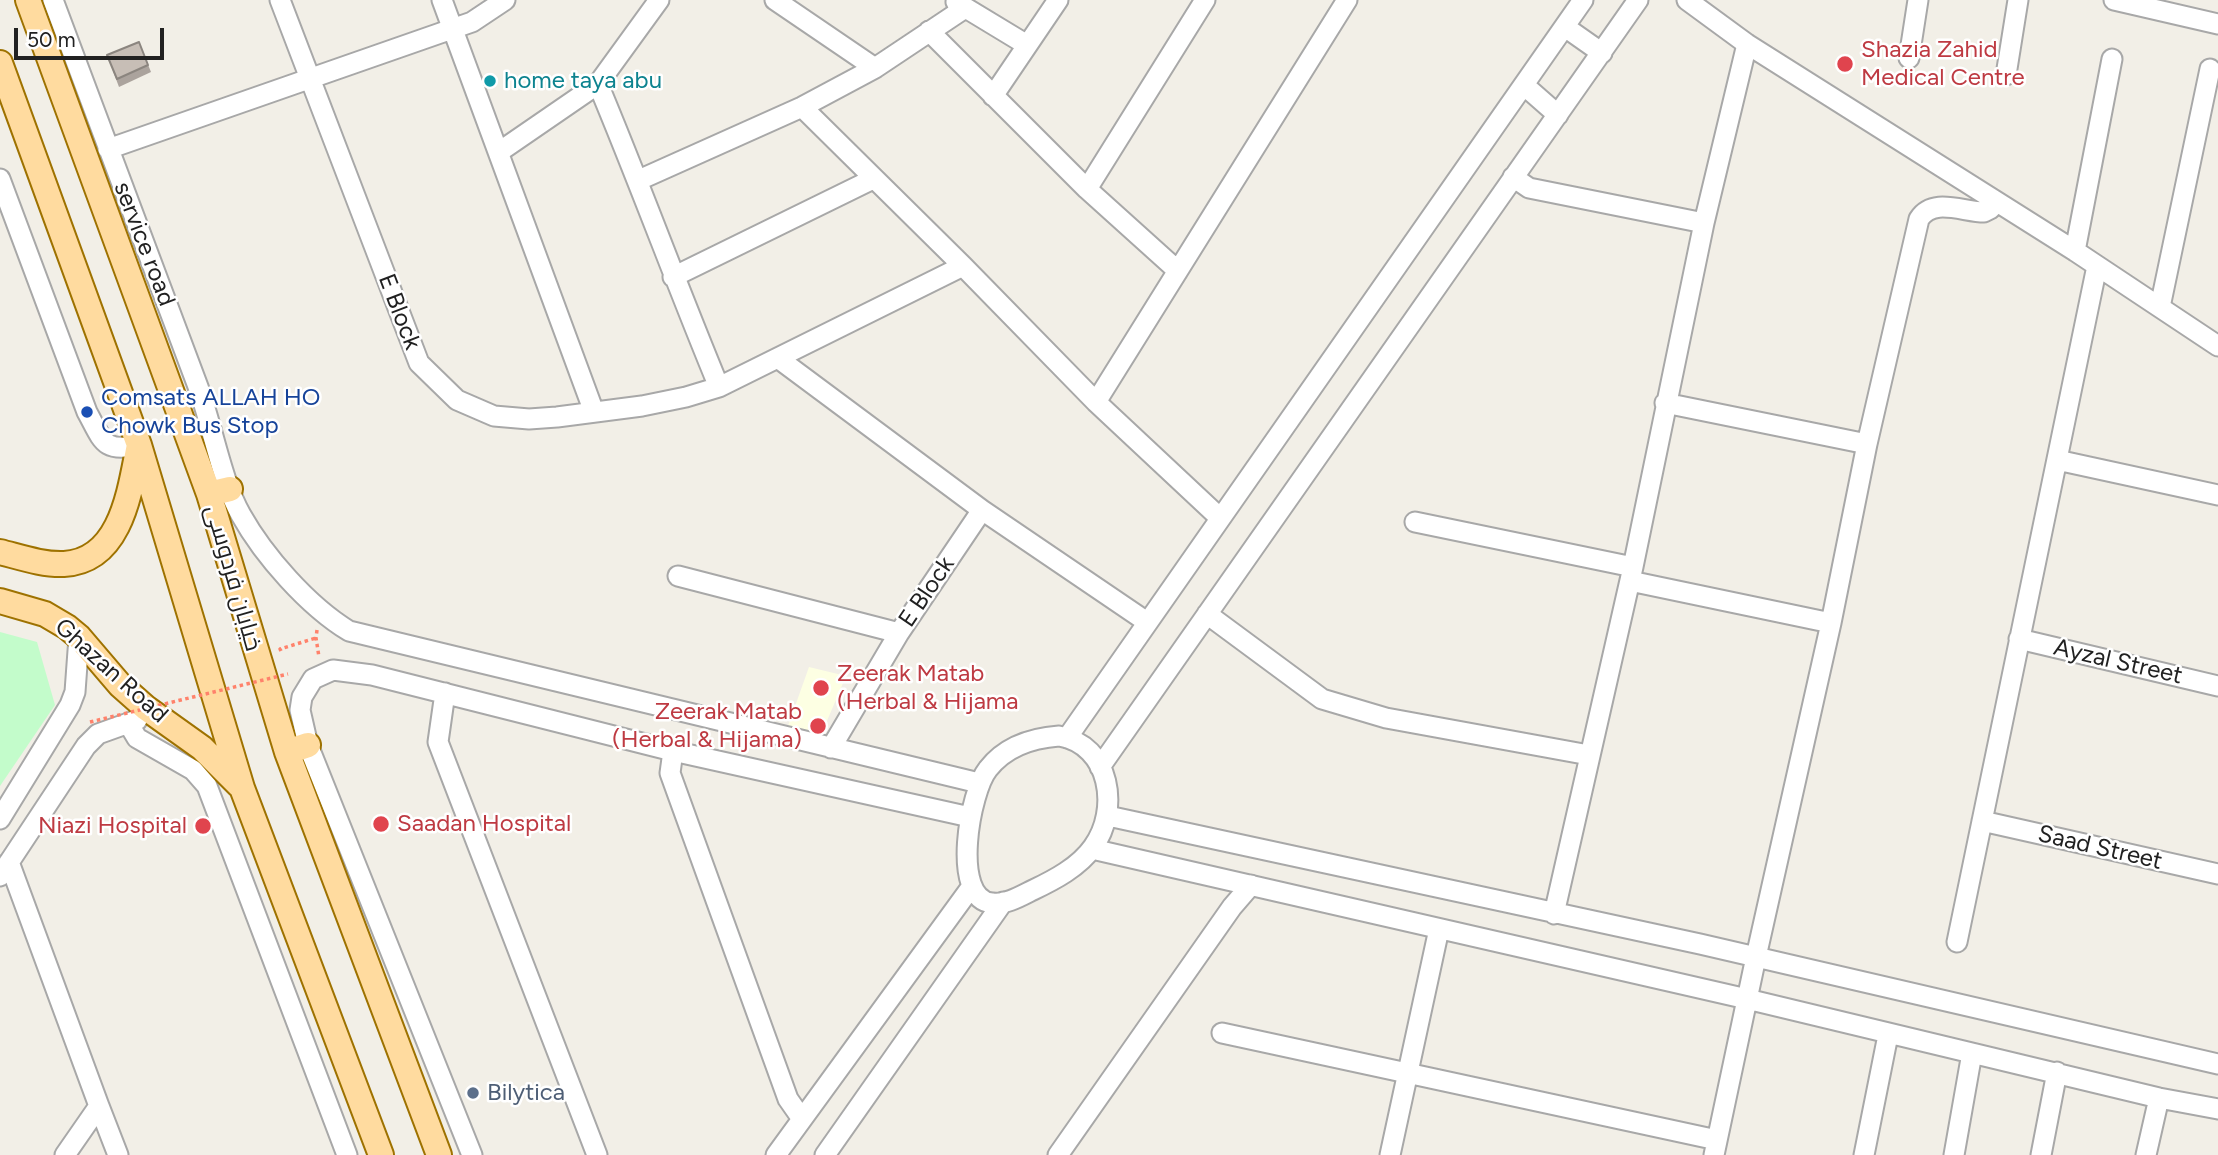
<!DOCTYPE html>
<meta charset="utf-8">
<style>
body{margin:0}
#map{position:relative;width:2218px;height:1155px;overflow:hidden;background:#f2efe7;font-family:Figtree,sans-serif}
canvas{display:block}
.scale{position:absolute;left:14px;top:28px;width:150px;height:32px;box-sizing:border-box;border:4px solid #212121;border-top:0;padding-left:9px;font-size:21px;line-height:24px;white-space:nowrap;color:#212121;-webkit-text-stroke:5px #fff;paint-order:stroke}
</style>
<div id="map">
<canvas width="2218" height="1155"></canvas>
<div class="scale">50 m</div>
</div>
<script>
const g = document.querySelector('canvas').getContext('2d');
g.lineJoin = 'round';
function fillPath(path, color) { g.fillStyle = color; g.fill(path, 'evenodd'); }
function strokePath(path, color, width, dash) { g.strokeStyle = color; g.lineWidth = width; g.lineCap = dash ? 'butt' : 'round'; g.setLineDash(dash || []); g.stroke(path); }
function label(font, color, halo, rows, align = 'center') {
  g.font = font + ' Figtree,Cairo,sans-serif'; g.lineWidth = 5; g.setLineDash([]); g.textBaseline = 'middle'; g.strokeStyle = halo; g.fillStyle = color; for (const [text, x, y, turn = 0] of rows) {
    g.save(); g.translate(x, y); g.rotate((+turn || 0) * Math.PI / 180); g.textAlign = isNaN(turn) ? turn : align; if (halo) g.strokeText(text, 0, 0); g.fillText(text, 0, 0); g.restore();
  }
}
fillPath(new Path2D(`
 M809 667 846 676 821 735 788 726Z`), '#fdffe3');
fillPath(new Path2D(`
 M0 632 37 642 55 705 0 786Z`), '#c3fccb');
const minor = new Path2D(`
 M53 0C101 128 149 256 197 384 212 423 221 480 241 515 264 556 308 606 349 631L979 783
 M280 0 419 363 457 400 494 416 529 419 557 417 642 406 686 397 719 387 963 266
 M442 0 594 412
 M775 0 875 68
 M1687 0 1747 44 2075 251 2218 346
 M2114 0 2218 24
 M956 2 1027 45
 M1565 27 1602 53
 M929 31 1087 189 1178 271
 M1909 58 1918 0
 M2006 75 2018 0
 M598 84C640 184 677 286 719 387
 M1525 86 1558 115
 M993 96 1058 0
 M802 107 963 266 1096 402 1220 518
 M108 149 472 22 505 0
 M499 152 598 84 659 0
 M1513 177 1529 188 1704 223
 M0 179 87 412C103 441 103 453 139 445
 M639 180 802 107 875 68 965 8
 M1087 189 1205 0
 M2075 251 2112 59
 M673 277 873 179
 M2160 307 2210 69
 M779 359 982 510
 M1096 402 1347 0
 M1665 403 1867 444
 M2057 460 2218 495
 M1415 522 1633 567
 M678 576 899 633
 M1630 581 1831 623
 M1207 614 1322 699 1386 718 1589 755
 M2019 639 2218 686
 M445 693 438 742 597 1155
 M128 723 137 738 193 770 207 786 347 1155
 M1059 736C1111 745 1120 810 1093 847 1079 867 1054 880 1033 890 1021 896 1006 905 992 903 950 899 970 791 988 769 1005 747 1032 738 1059 736Z
 M1067 738 1583 0
 M831 748 899 633 982 510 1147 622
 M673 751 670 773 788 1099 802 1119
 M1100 767 1638 0
 M1108 816 1700 944 2218 1064
 M0 819 70 705 75 692 79 637
 M1982 821 2218 874
 M1092 849 1747 999 2159 1098 2218 1109
 M9 862 99 1106 65 1155
 M0 876 86 746 98 734 137 720
 M1554 914 1633 567 1704 223 1747 44
 M1957 942 2097 266
 M1222 1033 1717 1140
 M99 1106 118 1155
 M472 1155 308 745 300 710 302 697 313 679 333 670 372 675 673 751 970 817
 M776 1155 972 886
 M825 1155 1003 902
 M1058 1155 1232 907 1251 885
 M1390 1155 1439 929
 M1714 1155 1756 957 1831 623 1867 444 1919 219C1933 197 1963 212 1984 212L1990 209 1997 202
 M1864 1155 1888 1035
 M1954 1155 1972 1053
 M2041 1155 2057 1072
 M2146 1155 2159 1098`);
const major = new Path2D(`
 M28 0 209 494 287 752 439 1155
 M0 63 139 445 242 788 381 1155
 M209 494 230 489
 M0 552C20 557 43 565 64 564 122 561 130 489 139 445
 M0 601 45 614 67 627 79 637 120 685 146 708 202 748 239 785
 M287 752 308 745`);
strokePath(minor, '#a8a8a8', 23);
strokePath(major, '#9e7200', 28);
strokePath(new Path2D(`
 M317 630 316 638 319 657
 M281 651 280 649 316 638`), '#ff826b', 3.5, [3.5, 3.5]);
strokePath(minor, '#fff', 19);
strokePath(major, '#ffdb9f', 24);
strokePath(new Path2D(`
 M90 722 288 674`), '#ff826b', 3.5, [3.5, 3.5]);
fillPath(new Path2D(`
 M139 42 151 72 119 87 107 55Z`), '#aba39d');
const building = new Path2D(`
 M139 42 148 65 117 79 107 55Z`);
fillPath(building, '#c7beb6');
strokePath(building, '#8b857f', 2);
for (const [x, y, r, color] of [
 [1845,64,9,"#e0444e"],
 [490,81,7,"#0f9aa8"],
 [87,412,7,"#1a4fb4"],
 [821,688,9,"#e0444e"],
 [818,726,9,"#e0444e"],
 [381,824,9,"#e0444e"],
 [203,826,9,"#e0444e"],
 [473,1093,7,"#5c6f8a"]
]) { const dot = new Path2D(); dot.arc(x, y, r, 0, 2 * Math.PI); g.fillStyle = color; g.fill(dot); strokePath(dot, '#fff', 2.5); }
label('24px', '#be3a42', '#fff', [
 ["Shazia Zahid",1861,50],
 ["Medical Centre",1861,78],
 ["Zeerak Matab",837,674],
 ["(Herbal & Hijama",837,702],
 ["Zeerak Matab",802,712,"right"],
 ["(Herbal & Hijama)",802,740,"right"],
 ["Saadan Hospital",397,824],
 ["Niazi Hospital",187,826,"right"]
], 'left');
label('24px', '#0d838f', '#fff', [
 ["home taya abu",504,81]
], 'left');
label('24px', '#212121', '#fff', [
 ["service road",144,244,69],
 ["E Block",399,312,69],
 ["خیابان فردوسی",233,578,74],
 ["E Block",927,592,-56],
 ["Ayzal Street",2118,662,13],
 ["Ghazan Road",111,671,42],
 ["Saad Street",2100,848,13]
]);
label('24px', '#164399', '#fff', [
 ["Comsats ALLAH HO",101,398],
 ["Chowk Bus Stop",101,426]
], 'left');
label('24px', '#4e5e75', '#fff', [
 ["Bilytica",487,1093]
], 'left');
</script>
